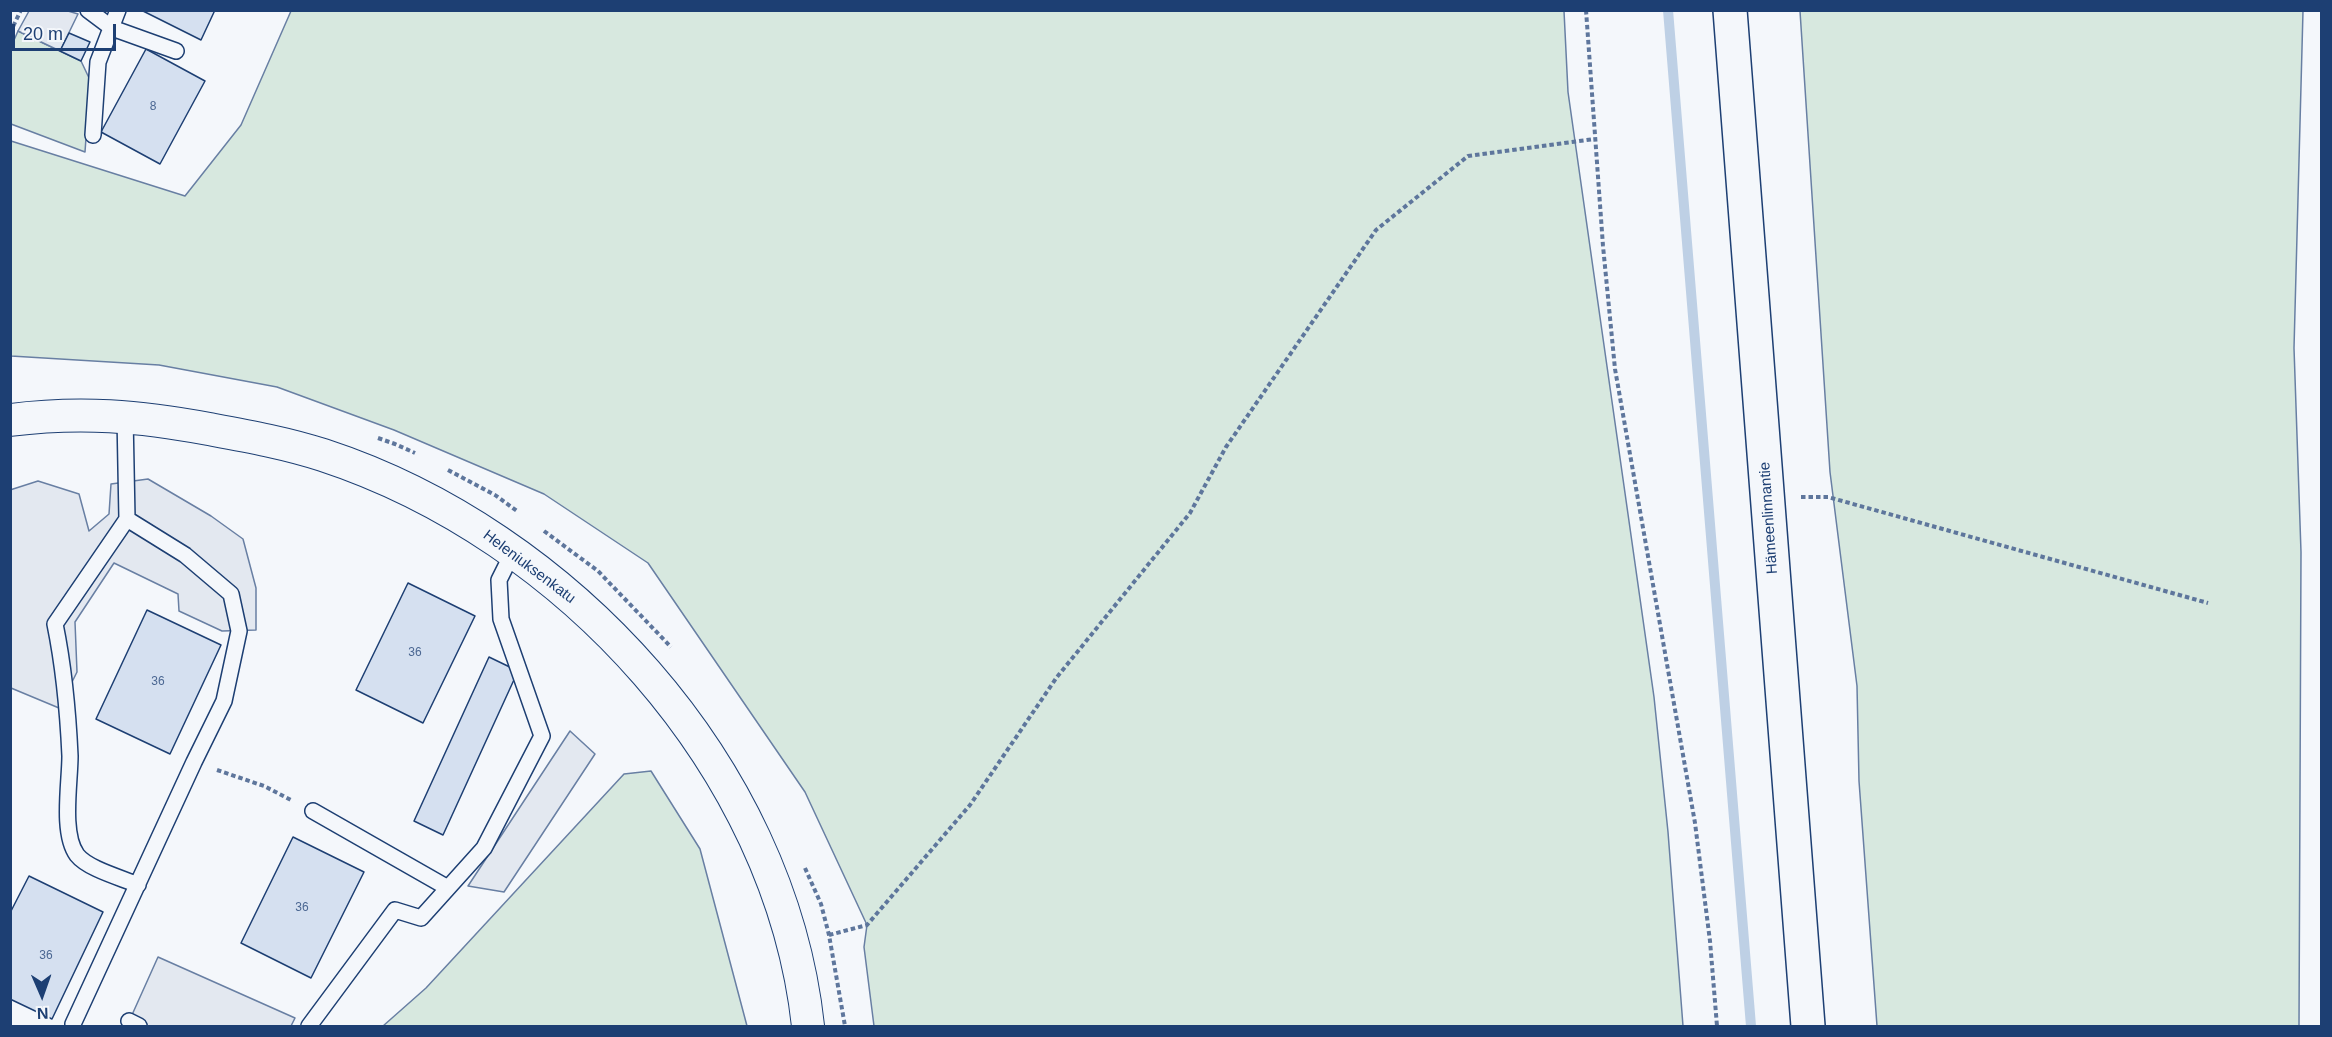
<!DOCTYPE html>
<meta charset="utf-8">
<style>
body{margin:0}
#map{position:relative;width:2332px;height:1037px;overflow:hidden;background:#f4f7fb;font-family:Arial,sans-serif}
canvas{display:block}
.frame{position:absolute;inset:0;border:12px solid #1d3f73;pointer-events:none}
.north{position:absolute;left:12px;top:965px;width:60px;height:60px;-webkit-text-stroke:4px #f4f7fb;paint-order:stroke;rotate:178deg;font-size:16px;font-weight:700;line-height:24px;text-align:center;color:#1d3f73}
.north::after{content:'';display:block;margin:auto;width:21px;height:27px;background:#1d3f73;clip-path:polygon(50% 0,100% 100%,50% 72%,0 100%)}
.scale{position:absolute;left:12px;top:24px;width:104px;height:27px;box-sizing:border-box;border:3px solid #1d3f73;border-top:0;padding-left:8px;font-size:18px;line-height:21px;white-space:nowrap;color:#1d3f73;-webkit-text-stroke:4px #f4f7fb;paint-order:stroke}
</style>
<div id="map">
<canvas width="2332" height="1037"></canvas>
<div class="frame"></div>
<div class="north">N</div>
<div class="scale">20 m</div>
</div>
<script>
const g = document.querySelector('canvas').getContext('2d');
g.lineJoin = 'round';
function fillPath(path, color) { g.fillStyle = color; g.fill(path, 'evenodd'); }
function strokePath(path, color, width, dash) { g.strokeStyle = color; g.lineWidth = width; g.lineCap = dash ? 'butt' : 'round'; g.setLineDash(dash || []); g.stroke(path); }
function label(font, color, halo, rows, align = 'center') {
  g.font = font + ' Arial,sans-serif'; g.lineWidth = 4.5; g.setLineDash([]); g.textBaseline = 'middle'; g.strokeStyle = halo; g.fillStyle = color; for (const [text, x, y, turn = 0] of rows) {
    g.save(); g.translate(x, y); g.rotate((+turn || 0) * Math.PI / 180); g.textAlign = isNaN(turn) ? turn : align; if (halo) g.strokeText(text, 0, 0); g.fillText(text, 0, 0); g.restore();
  }
}
const green = new Path2D(`
 M291 11H1564L1568 92 1654 697 1668 832 1683 1026H874L864 947 867 925 805 792 648 563 544 494 394 430 277 387 159 365 11 356V141L185 196 241 125Z
 M1800 11H2303L2294 348 2301 552 2299 1026H1877L1859 781 1857 686 1830 472Z
 M18 31 81 61 90 80 85 152 11 124V47Z
 M651 771 700 849 747 1026H383L426 988 624 774Z`);
fillPath(green, '#d7e8df');
strokePath(green, '#687fa3', 1.5);
const parking = new Path2D(`
 M29 11H68L78 14 60 51 18 31Z
 M148 479 211 516 243 539 256 588V630L222 631 179 611 178 594 114 563 75 622 77 672 59 708 11 688 10 490 38 481 79 494 89 531 109 514 111 484Z
 M570 731 595 754 504 892 468 886Z
 M158 957 295 1018 291 1026H127Z`);
fillPath(parking, '#e3e8f0');
strokePath(parking, '#687fa3', 1.5);
strokePath(new Path2D(`
 M1668 10 1751 1026`), '#bed0e5', 10);
const building = new Path2D(`
 M141 10H215L201 40Z
 M69 33 90 42 81 61 60 51Z
 M146 49 205 81 160 164 101 132Z
 M408 583 475 616 423 723 356 690Z
 M147 610 221 645 170 754 96 719Z
 M489 657 518 671 443 835 414 821Z
 M293 837 364 872 311 978 241 943Z
 M29 876 103 912 52 1019 10 999V913Z`);
fillPath(building, '#d5e0f0');
strokePath(building, '#1d3f73', 1.5);
const lane = new Path2D(`
 M88 10 112 28 176 51
 M93 135 98 62 118 10
 M127 519 55 624C64 668 68 712 70 756 70 783 61 833 77 855 88 869 122 878 138 885
 M313 811 448 888
 M129 1021 139 1026
 M73 1024 194 762 224 701 239 631 231 594 185 555 127 519 125 416
 M309 1026 395 910 421 918 484 848 542 736 501 619 499 580 513 552`);
const street = new Path2D(`
 M10 420C81 411 139 416 209 429 247 436 286 443 323 455 567 535 780 766 808 1026`);
const secondary = new Path2D(`
 M1730 10 1808 1026`);
strokePath(lane, '#1d3f73', 18);
strokePath(street, '#1d3f73', 34);
strokePath(secondary, '#1d3f73', 36);
strokePath(new Path2D(`
 M1586 10 1603 246 1615 369 1695 823 1710 941 1717 1026
 M10 33 21 10
 M378 438 395 444 415 453
 M448 470 495 495 517 511
 M1801 497H1828L2208 603
 M544 531 598 571 671 647
 M217 770 264 786 291 800
 M805 868 821 904 829 935 845 1026
 M829 935 867 925 970 805 1057 677 1190 513 1226 447 1376 230 1468 156 1594 139`), '#5e769c', 4, [4.5, 3]);
strokePath(lane, '#f4f7fb', 15);
strokePath(street, '#f4f7fb', 32);
strokePath(secondary, '#f4f7fb', 33);
label('12px', '#4b6792', null, [
 ["8",153,107],
 ["36",415,653],
 ["36",158,682],
 ["36",302,908],
 ["36",46,956]
]);
label('15px', '#1d3f73', '#f4f7fb', [
 ["Hämeenlinnantie",1769,518,-94],
 ["Heleniuksenkatu",529,567,37]
]);
</script>
